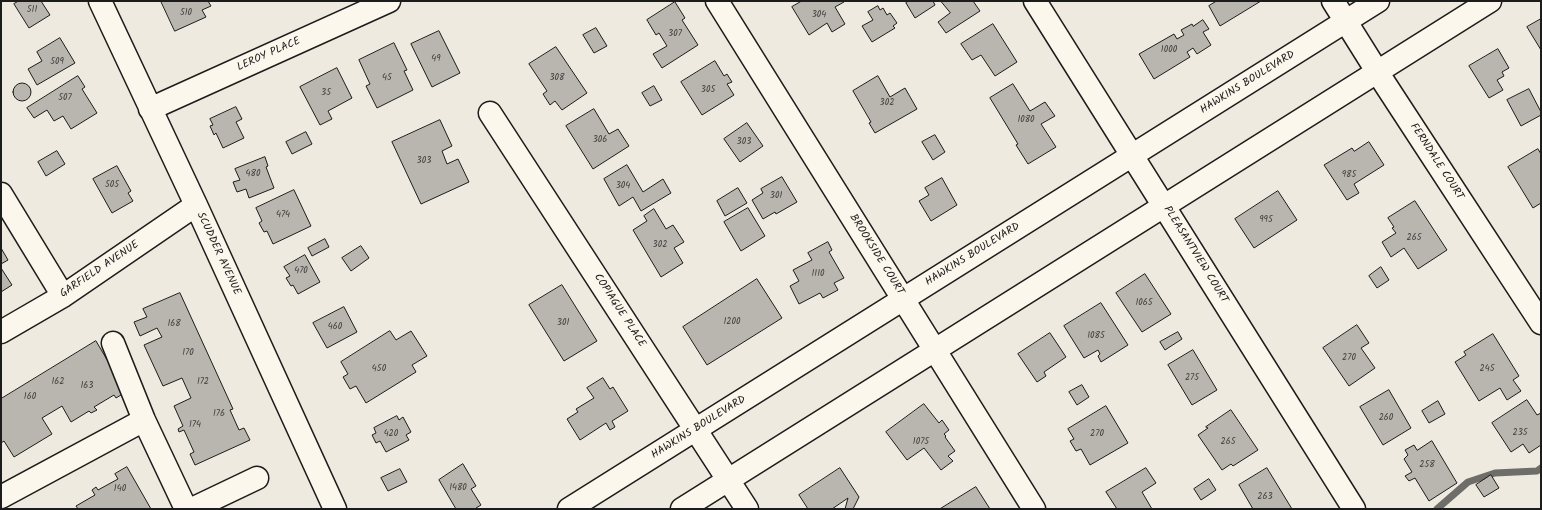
<!DOCTYPE html>
<style>
body{margin:0}
#map{position:relative;width:1542px;height:510px;overflow:hidden;background:#eeeadf;font-family:Kalam,sans-serif}
canvas{display:block}
.frame{position:absolute;inset:0;border:2px solid #1c1c1c;pointer-events:none}
</style>
<div id="map">
<canvas width="1542" height="510"></canvas>
<div class="frame"></div>
</div>
<script>
const g = document.querySelector('canvas').getContext('2d');
g.lineJoin = 'round';
function strokePath(path, color, width, dash) { g.strokeStyle = color; g.lineWidth = width; g.lineCap = dash ? 'butt' : 'round'; g.setLineDash(dash || []); g.stroke(path); }
function fillPath(path, color) { g.fillStyle = color; g.fill(path, 'evenodd'); }
function label(font, color, halo, rows, align = 'center') {
  g.font = font + ' Kalam,sans-serif'; g.lineWidth = 4; g.setLineDash([]); g.textBaseline = 'middle'; g.strokeStyle = halo; g.fillStyle = color; for (const [text, x, y, turn = 0] of rows) {
    g.save(); g.translate(x, y); g.rotate((+turn || 0) * Math.PI / 180); g.textAlign = isNaN(turn) ? turn : align; if (halo) g.strokeText(text, 0, 0); g.fillText(text, 0, 0); g.restore();
  }
}
strokePath(new Path2D(`
 M1437 509 1468 482 1495 473 1537 471 1541 468`), '#6f6d69', 7);
const building = new Path2D(`
 M19 1H41L50 15 29 28 14 4Z
 M161 1H208L211 6 202 10 206 17 175 31Z
 M802 1H843L844 2 835 7 845 24 832 32 827 23 809 35 792 7Z
 M909 1H933L935 5 915 18 906 3Z
 M941 1H973L980 11 946 33 938 22 950 13Z
 M1217 1H1261L1220 26 1209 6Z
 M675 2 685 18 682 20 698 45 662 68 653 54 667 46 659 33 656 35 647 20Z
 M878 6 880 10 883 8 887 15 890 13 897 23 893 26 895 28 872 42 862 26 873 20 868 12Z
 M1541 19V50L1527 27Z
 M1203 20 1209 29 1203 32 1211 45 1197 54 1193 48 1187 52 1190 57 1154 79 1139 54 1174 34 1177 39 1184 35 1181 30 1192 24 1193 26Z
 M993 24 1017 62 995 76 981 55 972 60 961 44Z
 M596 28 607 46 594 53 583 35Z
 M439 31 460 73 432 87 411 44Z
 M60 38 75 63 37 85 28 69 42 61 37 52Z
 M394 43 407 70 404 71 413 90 377 108 366 86 370 84 359 60Z
 M556 47 587 93 562 110 555 101 550 105 543 94 547 91 529 64Z
 M1498 49 1509 68 1502 72 1504 76 1497 80 1503 90 1489 98 1469 66Z
 M715 61 724 76 727 74 732 82 727 84 734 95 702 115 681 82Z
 M337 68 352 98 328 111 332 119 320 125 300 87Z
 M78 76 85 87 82 89 97 113 71 129 63 116 54 121 47 110 34 118 27 108Z
 M878 76 890 97 905 88 917 109 875 133 869 123 871 122 853 91Z
 M13 92a9 9 0 1 1 18 0a9 9 0 1 1-18 0Z
 M1013 84 1030 111 1045 102 1055 116 1041 124 1056 147 1028 164 1016 145 1018 144 990 98Z
 M654 86 662 100 650 106 642 93Z
 M1529 89 1541 112V115L1521 126 1507 100Z
 M236 107 242 119 236 122 244 138 223 148 216 133 214 135 210 126 213 125 210 119Z
 M594 109 609 134 618 129 629 146 593 169 566 126Z
 M440 120 452 146 442 151 447 164 458 159 469 182 421 204 392 142Z
 M747 123 763 146 740 162 724 139Z
 M306 132 312 144 292 154 286 142Z
 M935 135 945 152 933 160 922 142Z
 M1369 142 1384 165 1354 184 1359 193 1347 200 1324 165 1352 148 1354 151Z
 M1538 149 1541 154V203L1533 208 1508 167Z
 M57 151 65 164 46 176 38 162Z
 M265 157 268 166 266 167 274 188 249 198 246 189 237 192 233 182 240 180 235 169Z
 M627 165 643 192 663 179 671 193 641 211 633 197 619 206 604 179Z
 M117 166 131 191 128 193 133 201 112 213 93 179Z
 M782 177 797 202 776 214 775 212 763 219 752 200 763 193 761 189Z
 M942 178 957 205 931 221 919 201 929 195 925 188Z
 M738 188 747 203 725 216 717 201Z
 M294 190 311 226 273 244 267 231 264 232 259 223 262 221 256 208Z
 M1278 191 1297 220 1254 248 1235 219Z
 M1415 201 1447 250 1418 269 1404 248 1391 257 1382 242 1396 233 1392 228 1394 227 1388 218Z
 M748 208 765 236 741 251 724 222Z
 M654 209 666 229 673 225 684 242 674 248 683 263 661 277 633 230 647 221 644 216Z
 M325 239 329 247 312 256 308 248Z
 M828 242 832 250 829 252 844 278 834 283 838 290 823 298 820 293 799 304 790 286 799 281 793 270 812 260 808 253Z
 M361 246 369 258 351 271 342 258Z
 M1 248 8 260 1 264Z
 M305 255 320 282 298 294 293 285 291 286 286 278 290 276 284 267Z
 M1381 267 1389 280 1377 288 1369 276Z
 M1 268 12 285 1 292Z
 M1145 274 1171 314 1142 332 1116 293Z
 M757 279 782 318 707 365 683 327Z
 M562 285 597 341 564 361 529 305Z
 M180 293 233 409 230 410 239 430 244 428 250 440 195 465 190 454 194 452 184 430 179 432 178 429 183 426 174 406 191 398 182 378 163 386 144 345 162 337 157 328 140 336 134 322 147 317 143 309Z
 M1101 303 1128 345 1101 362 1098 356 1100 354 1098 350 1084 358 1064 326Z
 M344 307 357 332 327 348 313 323Z
 M1357 325 1369 343 1361 348 1375 368 1349 386 1323 348Z
 M390 331 396 340 411 331 427 356 412 365 416 372 366 403 356 386 350 389 343 377 348 374 341 362Z
 M1178 332 1182 339 1165 350 1160 342Z
 M1050 333 1066 357 1044 372 1046 376 1037 382 1018 354Z
 M1493 334 1519 376 1513 380 1521 391 1507 400 1500 388 1479 401 1455 362 1466 355 1464 352Z
 M96 341 126 392 116 398 114 395 94 407 97 410 91 413 89 411 71 422 62 406 42 418 52 434 14 457 4 441 1 443V399Z
 M1193 350 1217 390 1192 405 1168 365Z
 M603 378 610 389 613 387 628 411 612 421 615 427 610 430 606 423 580 440 567 419 578 412 576 409 594 398 587 388Z
 M1082 385 1089 397 1077 405 1069 392Z
 M1389 390 1411 428 1383 445 1360 407Z
 M1527 400 1537 415 1541 413V445L1529 453 1523 444 1511 452 1492 423Z
 M1438 401 1445 414 1429 423 1422 411Z
 M924 404 939 423 942 420 949 430 944 434 946 436 945 437 955 451 948 456 953 461 941 470 924 448 907 460 886 432Z
 M1106 406 1128 443 1090 465 1081 449 1076 451 1070 441 1074 439 1068 429Z
 M1231 410 1258 450 1233 466 1231 464 1222 470 1198 435 1208 428 1206 427Z
 M397 416 399 420 403 417 411 432 406 435 409 440 386 452 380 441 376 443 372 435 376 433 374 428Z
 M1432 441 1457 483 1429 501 1415 478 1409 481 1405 476 1412 472 1404 459 1408 455 1405 450 1414 445 1417 450Z
 M463 464 476 486 471 489 481 505 476 508 477 509H456L439 480Z
 M127 467 151 509H78L76 506 95 495 92 490 96 487 98 490 118 479 115 474Z
 M840 468 859 497 853 509H845L848 498 832 509H808L799 495Z
 M1146 468 1156 483 1142 492 1152 509H1117L1106 492Z
 M1267 468 1292 509H1253L1239 485Z
 M400 469 407 482 388 491 381 478Z
 M1491 475 1499 488 1484 497 1476 485Z
 M1209 479 1216 490 1201 500 1194 489Z
 M976 487 990 509H940Z`);
fillPath(building, '#b9b6af');
strokePath(building, '#1c1c1c', 1);
const minor = new Path2D(`
 M100 1 196 205 335 509
 M717 1 1034 509
 M1035 1 1354 509
 M1333 1 1385 84 1541 323
 M150 109 389 1
 M490 113 747 509
 M1 194 63 296
 M1 332 63 296 196 205
 M113 343 144 420 186 509
 M1 497 144 420
 M192 509 257 478
 M569 509 1378 1
 M682 509 1490 1`);
strokePath(minor, '#1c1c1c', 25);
strokePath(minor, '#fbf7ec', 22);
label('9px', '#434241', null, [
 ["511",32,10],
 ["510",186,13],
 ["304",819,15],
 ["307",675,34],
 ["1000",1169,50],
 ["49",436,59],
 ["509",57,62],
 ["45",387,78],
 ["308",557,78],
 ["305",708,90],
 ["35",326,93],
 ["507",65,98],
 ["302",887,103],
 ["1080",1026,120],
 ["306",600,140],
 ["303",744,142],
 ["303",424,161],
 ["480",253,174],
 ["985",1349,175],
 ["505",112,185],
 ["304",623,186],
 ["301",776,196],
 ["474",283,215],
 ["995",1266,220],
 ["265",1414,238],
 ["302",660,245],
 ["470",301,271],
 ["1110",818,274],
 ["1065",1144,303],
 ["1200",732,322],
 ["301",563,323],
 ["168",174,324],
 ["460",335,327],
 ["1085",1096,336],
 ["170",188,353],
 ["270",1349,358],
 ["450",379,369],
 ["245",1487,369],
 ["275",1192,378],
 ["162",58,382],
 ["172",203,382],
 ["163",87,386],
 ["160",30,397],
 ["176",219,414],
 ["260",1386,418],
 ["174",195,425],
 ["235",1520,433],
 ["420",391,434],
 ["270",1097,434],
 ["1075",921,442],
 ["265",1228,442],
 ["258",1427,465],
 ["1480",458,488],
 ["140",120,489],
 ["263",1265,497]
]);
label('11px', '#1c1c1c', '#fbf7ec', [
 ["LEROY PLACE",269,55,-24],
 ["HAWKINS BOULEVARD",1248,83,-32],
 ["FERNDALE COURT",1436,162,57],
 ["SCUDDER AVENUE",218,254,65],
 ["BROOKSIDE COURT",876,255,58],
 ["HAWKINS BOULEVARD",973,255,-32],
 ["PLEASANTVIEW COURT",1195,255,58],
 ["GARFIELD AVENUE",100,270,-34],
 ["COPIAGUE PLACE",619,311,57],
 ["HAWKINS BOULEVARD",699,428,-32]
]);
</script>
